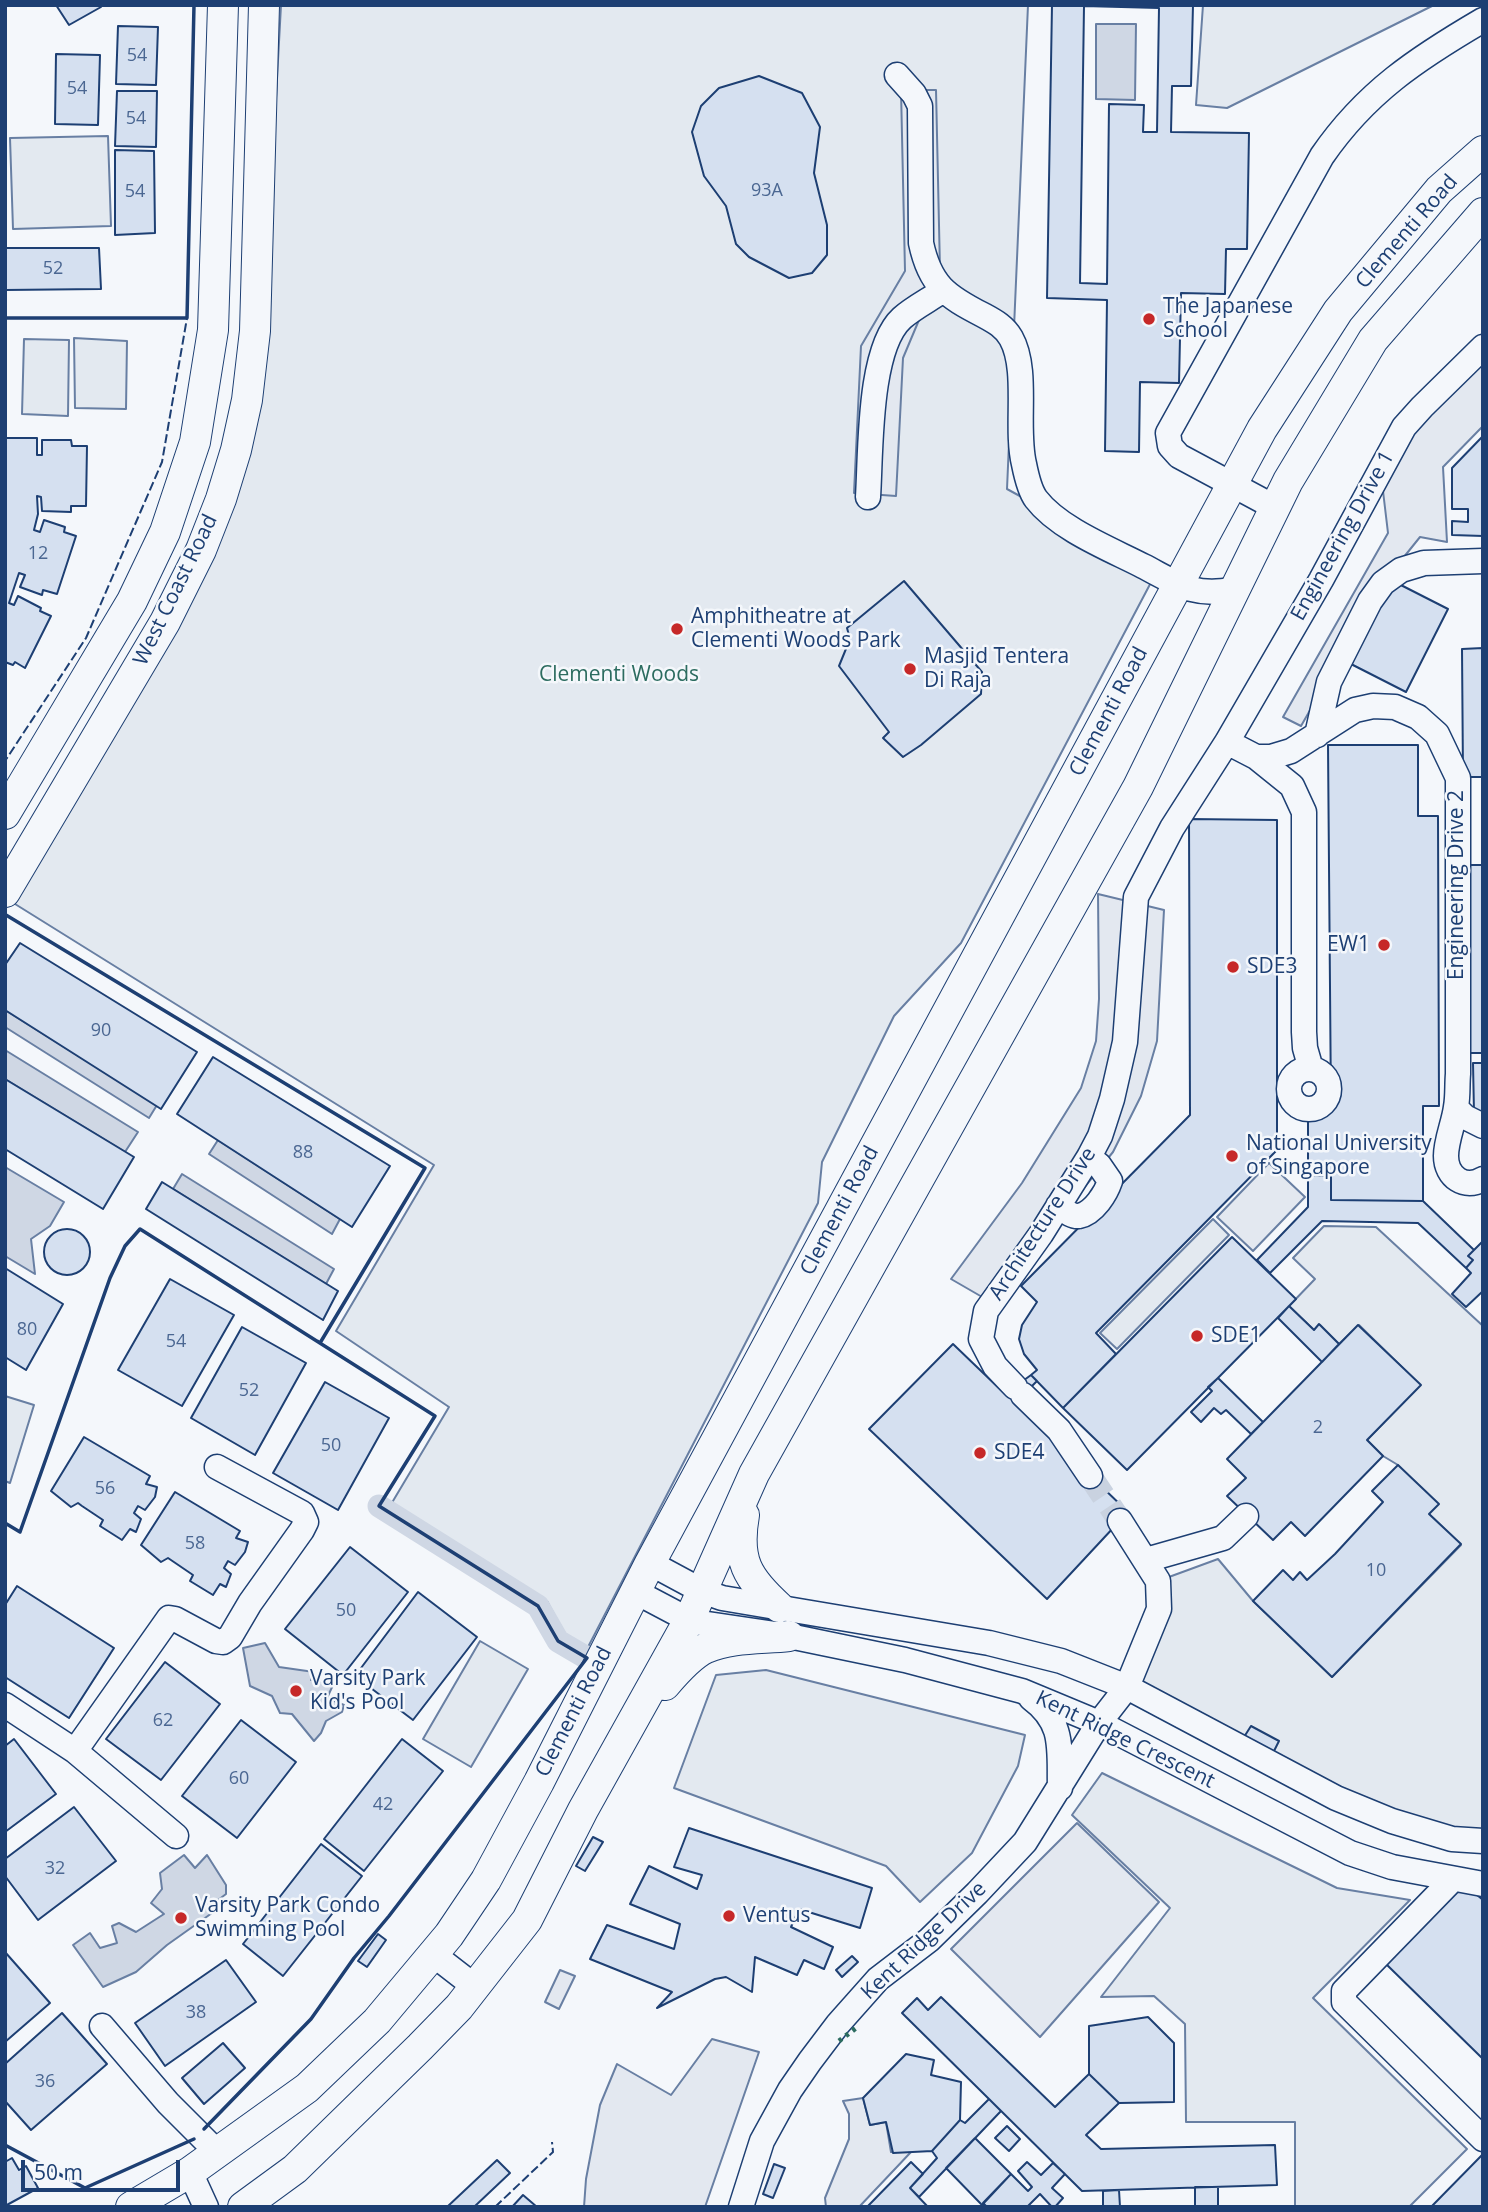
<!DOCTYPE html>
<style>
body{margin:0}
#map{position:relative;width:1488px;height:2212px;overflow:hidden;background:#f4f7fb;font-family:"Open Sans",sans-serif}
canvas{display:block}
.frame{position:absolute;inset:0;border:7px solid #1d3f73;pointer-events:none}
.scale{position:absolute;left:21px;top:2160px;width:159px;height:32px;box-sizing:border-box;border:4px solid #1d3f73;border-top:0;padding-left:9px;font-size:21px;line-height:24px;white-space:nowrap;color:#1d3f73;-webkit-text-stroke:5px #f4f7fb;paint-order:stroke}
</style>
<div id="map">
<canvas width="1488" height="2212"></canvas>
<div class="frame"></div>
<div class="scale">50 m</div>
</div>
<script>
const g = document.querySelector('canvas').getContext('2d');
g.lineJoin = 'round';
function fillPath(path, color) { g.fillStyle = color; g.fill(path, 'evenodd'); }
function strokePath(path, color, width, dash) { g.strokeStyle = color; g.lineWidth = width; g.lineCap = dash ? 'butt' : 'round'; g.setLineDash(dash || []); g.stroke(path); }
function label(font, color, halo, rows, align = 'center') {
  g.font = font + ' "Open Sans",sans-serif'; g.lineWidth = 5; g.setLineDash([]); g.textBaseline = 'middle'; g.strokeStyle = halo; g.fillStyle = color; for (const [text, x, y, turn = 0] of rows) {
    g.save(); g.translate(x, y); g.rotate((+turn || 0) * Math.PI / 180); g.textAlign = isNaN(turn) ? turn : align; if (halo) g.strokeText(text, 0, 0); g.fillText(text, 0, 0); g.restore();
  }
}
const green = new Path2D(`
 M281 5H1028L1007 489 1157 571 961 943 894 1016 822 1162 818 1203 587 1649 564 1634 547 1601 390 1506 449 1407 336 1331 434 1165 7 899 206 554 266 283Z
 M1203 5H1434L1227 108 1196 105Z
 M108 136 111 226 13 229 10 138Z
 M74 338 127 341 126 409 75 408Z
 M24 339 69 340 68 416 22 414Z
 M1213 1219 1229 1235 1117 1349 1100 1333Z
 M1324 1226 1376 1227 1483 1326V1841L1452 1839 1127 1687 1158 1581 1218 1559 1253 1601 1332 1677 1461 1545 1429 1514 1398 1465 1383 1456 1367 1440 1420 1385 1359 1325 1339 1344 1320 1325 1314 1330 1289 1306 1315 1279 1293 1258Z
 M5 1396 34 1405 10 1483 5 1481Z
 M480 1641 528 1669 471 1767 423 1739Z
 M766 1670 1025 1735 1018 1766 972 1853 920 1902 886 1866 674 1788 716 1675Z
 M1102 1773 1337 1888 1410 1900 1313 1998 1467 2149 1409 2207H1295V2122H1186L1185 2024 1154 1996 1101 1997 1170 1908 1072 1815Z`);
fillPath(green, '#e3e9f0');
strokePath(green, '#687fa3', 2);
const parking = new Path2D(`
 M901 90H936L940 270 903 358 896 496 854 493 861 346 905 271Z
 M1483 337V426L1443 467 1447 542 1420 537 1383 583 1301 726 1283 717 1388 533 1378 449Z
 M1098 894 1164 910 1157 1041 1141 1096 1113 1152 1048 1232 996 1305 951 1279 1022 1183 1081 1088 1096 1041 1099 999Z
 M1269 1163 1305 1197 1253 1251 1217 1217Z
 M1077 1823 1159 1902 1040 2037 951 1949Z
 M560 1970 575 1976 559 2009 545 2002Z
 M712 2039 759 2052 705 2207H584L586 2179 600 2105 617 2064 671 2095Z
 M863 2098 870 2125 886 2122 891 2152H911L859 2207H826L825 2198 849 2139V2114L843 2101Z`);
fillPath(parking, '#e3e8f0');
strokePath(parking, '#687fa3', 2);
const water = new Path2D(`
 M1096 24H1136L1135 100 1096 99Z
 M5 1010 157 1105 149 1118 5 1027Z
 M5 1050 138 1132 125 1152 5 1079Z
 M218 1140 340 1219 332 1234 209 1154Z
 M5 1167 64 1202 50 1226 31 1239 35 1274 5 1256Z
 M182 1174 334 1269 326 1284 173 1189Z
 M265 1643 279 1667 314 1672 311 1680 334 1683 327 1698 344 1705 342 1712 326 1721 321 1733 314 1741 292 1714 280 1713 272 1696 250 1686 243 1648Z
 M184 1855 195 1868 207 1855 226 1885V1894L213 1904 212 1913 167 1945 136 1972 103 1987 73 1945 90 1933 100 1948 117 1943 112 1926 119 1923 136 1932 164 1914 151 1903 162 1889 160 1873Z`);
fillPath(water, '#cfd7e4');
strokePath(water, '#687fa3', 2);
strokePath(new Path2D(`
 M379 1506 538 1606 558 1641 587 1658`), '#cfd7e4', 23);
const building = new Path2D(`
 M56 5H100L101 7 69 25Z
 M1052 5H1193L1191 86H1172L1171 132 1249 133 1247 249H1226L1225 294 1181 293 1179 383 1140 382 1139 452 1105 451 1107 300 1047 298ZM1084 6 1159 8 1157 132H1143L1144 105 1109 104 1107 284 1080 283Z
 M118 26 158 27 156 85 116 84Z
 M56 54 100 55 98 125 55 124Z
 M759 76 802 93 820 127 814 173 827 225V255L812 273 789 278 749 257 736 244 726 206 704 176 692 132 701 106 719 88Z
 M117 91H157L156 147 115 146Z
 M115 150 154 151 155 233 115 235Z
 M5 248H99L101 289 5 290Z
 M1483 436V536L1452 535V521L1468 522V509H1452V468Z
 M5 438H37V455H42V440H71L72 446H87L86 506H71V512L42 511 41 497 37 496 38 514 34 530 40 532 44 520 65 527 64 532 76 536 57 594 43 590 42 595 20 587 25 575 19 573 9 603 14 605 18 596 41 608 40 611 51 616 25 668 15 662 13 665 5 662Z
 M1391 580 1448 609 1406 692 1349 663Z
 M904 581 982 672 981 694 921 745 903 757 883 738 889 732 839 666 850 639 847 628Z
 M1483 648V777H1463L1462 649Z
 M1328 745H1418V816H1438L1439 1106H1423V1201L1331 1200V1176L1308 1175V1110L1331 1109Z
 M1189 819 1277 820V1150L1096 1333 1116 1354 1063 1408 1031 1375 1037 1370 1024 1354 1019 1339 1022 1325 1037 1302 1021 1286 1190 1115Z
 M1461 865H1483V1053H1463Z
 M20 943 197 1052 161 1109 5 1010V965Z
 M213 1057 390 1166 352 1227 177 1114Z
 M1473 1063H1483V1113H1474Z
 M5 1079 134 1157 103 1209 5 1149Z
 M1308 1175 1331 1176V1200L1423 1201 1474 1250 1468 1256 1473 1260 1466 1268 1418 1223 1322 1221 1270 1273 1257 1260 1308 1207Z
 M162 1182 338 1291 323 1320 146 1209Z
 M44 1252a23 23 0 1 1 46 0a23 23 0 1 1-46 0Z
 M1232 1237 1296 1299 1127 1470 1063 1408Z
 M1483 1241V1291L1466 1307 1452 1294 1471 1273 1466 1268 1473 1260 1468 1256Z
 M5 1268 63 1304 26 1370 5 1357Z
 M170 1279 234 1315 182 1406 118 1370Z
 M1289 1306 1314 1330 1319 1324 1339 1344 1322 1362 1278 1318Z
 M1358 1325 1421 1385 1367 1440 1383 1456 1305 1536 1291 1522 1273 1540 1227 1496 1246 1478 1227 1459Z
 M242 1327 306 1363 255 1455 191 1418Z
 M953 1344 1005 1394 1031 1375 1037 1381 1015 1403 1128 1512 1047 1599 869 1429Z
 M1218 1378 1263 1422 1251 1434 1226 1410 1221 1414 1214 1408 1201 1422 1191 1412 1212 1391 1208 1387Z
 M325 1382 389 1418 338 1510 273 1473Z
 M84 1437 150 1476 146 1484 157 1487 155 1497 145 1510 138 1506 134 1513 141 1519 136 1532 130 1529 122 1540 100 1526 103 1520 82 1506 78 1503 71 1507 51 1491Z
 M1398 1465 1439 1504 1429 1514 1461 1544 1332 1677 1253 1601 1283 1570 1293 1580 1300 1572 1307 1580 1335 1554 1383 1502 1372 1491Z
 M175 1492 240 1531 236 1538 248 1542 245 1552 235 1565 228 1561 224 1568 231 1574 226 1587 220 1584 213 1595 190 1581 193 1575 168 1558 161 1562 141 1545Z
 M350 1547 408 1592 343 1675 285 1629Z
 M17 1586 114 1648 69 1718 5 1677V1605Z
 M418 1592 477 1637 413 1720 355 1676Z
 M165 1662 220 1704 161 1780 106 1739Z
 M241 1720 296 1762 237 1838 182 1796Z
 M1251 1726 1279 1741 1273 1753 1244 1737Z
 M14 1739 56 1794 5 1832V1746Z
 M402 1739 443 1771 364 1871 324 1839Z
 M74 1807 116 1861 38 1920 5 1876V1859Z
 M689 1828 872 1888 860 1928 799 1909 791 1927 833 1947 824 1969 804 1960 797 1975 755 1957 752 1992 726 1977 715 1979 657 2008 672 1992 590 1959 607 1925 674 1949 680 1924 630 1904 649 1866 697 1889 702 1875 674 1867Z
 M593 1837 603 1842 585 1871 576 1866Z
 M321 1844 362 1876 283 1976 243 1944Z
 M1464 1884 1483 1900V2059L1385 1963Z
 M378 1934 386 1940 367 1967 358 1961Z
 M5 1952 50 2003 5 2042Z
 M852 1956 858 1962 842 1977 836 1970Z
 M226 1960 256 2002 165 2066 135 2023Z
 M941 1997 1055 2107 1089 2074 1119 2103 1086 2135 1101 2149 1275 2145 1277 2185 1082 2191 902 2013 917 1998 928 2010Z
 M62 2013 107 2064 31 2130 5 2101V2064Z
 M1148 2017 1174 2043V2102L1119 2103 1089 2074V2026Z
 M223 2043 245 2068 204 2104 182 2078Z
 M906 2054 934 2060 931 2075 961 2082 960 2120 932 2151 893 2153 886 2122 870 2125 863 2098Z
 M989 2099 1001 2111 919 2197 910 2188 937 2158 932 2151 960 2120 965 2123Z
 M1007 2126 1020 2139 1009 2151 995 2138Z
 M975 2138 1011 2174 982 2205 946 2168Z
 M1483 2154V2207H1431Z
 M12 2158 19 2170 26 2166 38 2188 5 2206V2162Z
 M497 2160 510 2173 474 2207H447Z
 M911 2162 923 2174 910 2188 928 2207H867Z
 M1027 2162 1041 2175 1053 2163 1065 2174 1052 2188 1063 2198 1055 2207H1052L1040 2194 1027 2207H987L983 2203 1011 2174 1028 2191 1032 2187 1018 2171Z
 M774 2164 785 2168 773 2198 763 2194Z
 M1195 2187H1218V2207H1195Z
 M1119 2190 1120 2207H1103V2191Z
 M523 2195 537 2207H512Z`);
fillPath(building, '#d5e0f0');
strokePath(building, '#1d3f73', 2);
strokePath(new Path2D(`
 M1090 1476 1120 1521`), '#c9d2e0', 24, [24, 12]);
const minor = new Path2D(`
 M897 75 914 94 920 106 921 243C930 285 946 296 983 315 994 321 1004 326 1011 338 1029 370 1015 427 1024 464 1026 474 1030 491 1036 499 1059 529 1110 549 1143 566 1159 574 1174 584 1191 589 1206 593 1218 592 1233 590
 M868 497C871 452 868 349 902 318 913 308 929 300 942 291
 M1276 508 1179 456 1170 446 1168 433 1322 156C1366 92 1418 58 1483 20
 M1317 735 1329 682 1370 601 1383 583 1401 570 1424 563 1483 561
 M1227 742 1256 757H1271L1291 751 1355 710 1373 706 1395 707 1418 717 1437 734 1458 778V1074C1457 1085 1458 1096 1456 1107 1454 1123 1446 1140 1446 1156 1446 1177 1465 1190 1483 1179
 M1256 757 1292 786 1304 812V1032L1305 1048 1311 1069
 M1289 1089a20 20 0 1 1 40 0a20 20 0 1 1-40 0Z
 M1456 1108 1465 1117 1483 1126
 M1058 1206C1064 1210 1072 1217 1079 1216 1094 1213 1106 1193 1110 1181L1099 1165 1089 1157
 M1015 1387 995 1366 981 1339 986 1311 1041 1234 1089 1157 1100 1136 1112 1099 1125 1042 1136 897 1172 828 1227 742 1321 580 1404 427 1422 407 1483 347
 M1023 1395 1059 1430 1090 1476
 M1146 1560 1223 1538 1246 1516
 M650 1563 702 1591 722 1598 989 1643 1061 1661 1127 1687 1336 1798 1392 1821 1452 1839 1483 1841
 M636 1592 689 1620 701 1623 789 1636 905 1660 1022 1691 1099 1723 1350 1853 1392 1867 1483 1884
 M1031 1698C1065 1723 1059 1749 1060 1788
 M5 1705 75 1751 176 1836
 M75 1751 169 1618 175 1619 216 1641 223 1642 230 1637 250 1603 302 1530 306 1522 302 1513 217 1467
 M1453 1879 1344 1991V2002L1483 2139
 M434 1955 474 1986
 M102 2026 168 2103 218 2153
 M190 2172 206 2207
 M741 2207 762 2141 790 2090 810 2061 838 2024 878 1979 929 1940 977 1893 1025 1842 1099 1723 1127 1687 1159 1609 1158 1581 1120 1521`);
const major = new Path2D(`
 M5 814 132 601 165 532 195 442 213 330 223 5
 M5 892 165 622 201 550 221 499 236 450 247 400 255 331 264 5
 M744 1515C736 1560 747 1578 779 1607
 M665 1685C676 1672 691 1655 706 1648 731 1637 763 1639 789 1636
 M131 2207 190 2172 307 2088 377 2021 449 1935 486 1880 539 1782 650 1563 1262 429 1338 311 1439 190 1483 151
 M243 2207 295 2169 420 2047 459 2007 527 1920 583 1810 689 1620 754 1474 1138 787 1288 481 1373 340 1483 213`);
strokePath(minor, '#1d3f73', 27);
strokePath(major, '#1d3f73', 32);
strokePath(minor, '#f4f7fb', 24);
strokePath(major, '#f4f7fb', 30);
strokePath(new Path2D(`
 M839 2041 856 2028`), '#2c6c60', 5, [3.5, 5]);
strokePath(new Path2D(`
 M5 318H187L162 462 86 638 5 761
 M495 2207 553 2152 552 2142`), '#1d3f73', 2, [9, 3.5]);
strokePath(new Path2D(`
 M5 318H187L194 5
 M5 917 6 915 425 1168 320 1343 317 1341
 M5 1523 20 1532 110 1278 125 1246 140 1229 435 1416 379 1506 538 1606 558 1641 587 1658 389 1916 354 1958 311 2019 204 2129
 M5 2145 85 2188 194 2139`), '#1d3f73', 3.5);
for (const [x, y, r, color] of [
 [1149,319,7,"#c62828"],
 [677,629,7,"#c62828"],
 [910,669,7,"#c62828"],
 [1384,945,7,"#c62828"],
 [1233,967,7,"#c62828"],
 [1232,1156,7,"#c62828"],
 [1197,1336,7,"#c62828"],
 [980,1453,7,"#c62828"],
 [296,1691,7,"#c62828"],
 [729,1916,7,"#c62828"],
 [181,1918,7,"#c62828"]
]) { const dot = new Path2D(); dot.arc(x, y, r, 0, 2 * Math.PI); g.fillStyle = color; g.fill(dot); strokePath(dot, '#f4f7fb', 2.5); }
label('18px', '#4b6792', null, [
 ["54",137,56],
 ["54",77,89],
 ["54",136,119],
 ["93A",767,191],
 ["54",135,192],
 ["52",53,269],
 ["12",38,554],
 ["90",101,1031],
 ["88",303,1153],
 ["80",27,1330],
 ["54",176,1342],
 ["52",249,1391],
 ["2",1318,1428],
 ["50",331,1446],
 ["56",105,1489],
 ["58",195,1544],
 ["10",1376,1571],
 ["50",346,1611],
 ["62",163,1721],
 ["60",239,1779],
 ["42",383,1805],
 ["32",55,1869],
 ["38",196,2013],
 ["36",45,2082]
]);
label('21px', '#1d3f73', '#f4f7fb', [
 ["Clementi Road",1407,232,-49],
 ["Engineering Drive 1",1343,536,-61],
 ["West Coast Road",176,590,-64],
 ["Clementi Road",1109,712,-62],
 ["Engineering Drive 2",1457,885,-90],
 ["Clementi Road",840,1211,-62],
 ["Architecture Drive",1043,1224,-57],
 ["Clementi Road",574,1712,-63],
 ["Kent Ridge Crescent",1125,1740,26],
 ["Kent Ridge Drive",924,1941,-43]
]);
label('21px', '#1d3f73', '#f4f7fb', [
 ["The Japanese",1163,307],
 ["School",1163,331],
 ["Amphitheatre at",691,617],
 ["Clementi Woods Park",691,641],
 ["Masjid Tentera",924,657],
 ["Di Raja",924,681],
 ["EW1",1370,945,"right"],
 ["SDE3",1247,967],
 ["National University",1246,1144],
 ["of Singapore",1246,1168],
 ["SDE1",1211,1336],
 ["SDE4",994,1453],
 ["Varsity Park",310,1679],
 ["Kid's Pool",310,1703],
 ["Varsity Park Condo",195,1906],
 ["Swimming Pool",195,1930],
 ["Ventus",743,1916]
], 'left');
label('21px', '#2c6c60', '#f4f7fb', [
 ["Clementi Woods",619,675]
]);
</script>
